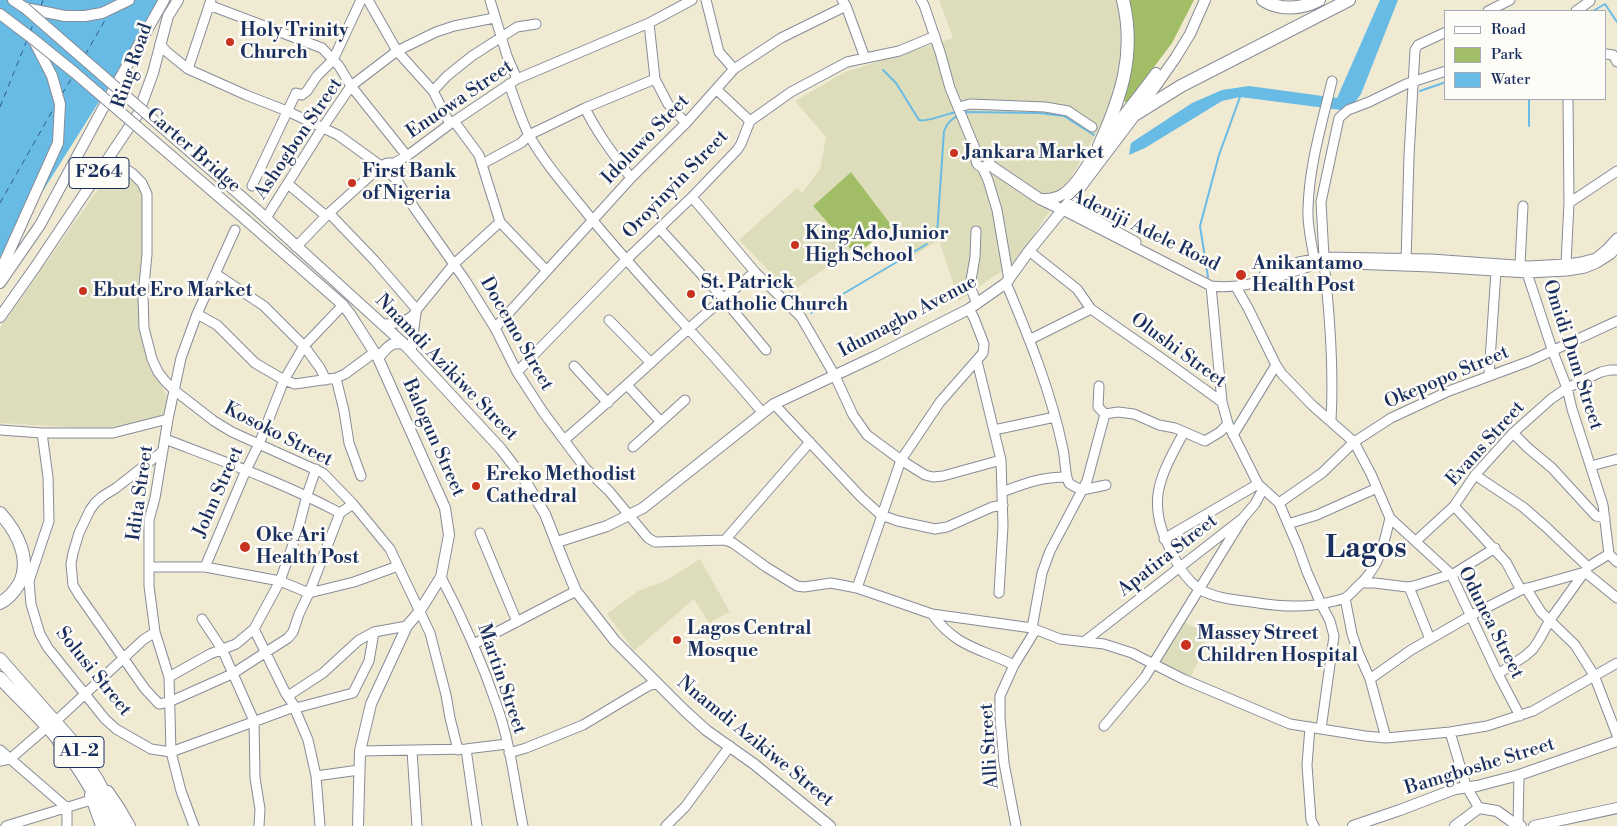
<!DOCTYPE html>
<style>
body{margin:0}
#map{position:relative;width:1617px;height:826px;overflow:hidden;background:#f1ead3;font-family:"Libre Bodoni",serif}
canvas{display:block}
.legend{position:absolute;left:1444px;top:10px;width:162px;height:90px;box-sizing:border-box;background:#fdfcf7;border:1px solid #a3aaba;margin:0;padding:6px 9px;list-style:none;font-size:15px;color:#1b2f5e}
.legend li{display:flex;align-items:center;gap:10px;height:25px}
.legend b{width:25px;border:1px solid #a3aaba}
</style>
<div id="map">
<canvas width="1617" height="826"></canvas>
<ul class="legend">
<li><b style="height:6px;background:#fff"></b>Road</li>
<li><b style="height:14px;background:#a1be66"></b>Park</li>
<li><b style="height:14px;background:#68bbe4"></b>Water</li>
</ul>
</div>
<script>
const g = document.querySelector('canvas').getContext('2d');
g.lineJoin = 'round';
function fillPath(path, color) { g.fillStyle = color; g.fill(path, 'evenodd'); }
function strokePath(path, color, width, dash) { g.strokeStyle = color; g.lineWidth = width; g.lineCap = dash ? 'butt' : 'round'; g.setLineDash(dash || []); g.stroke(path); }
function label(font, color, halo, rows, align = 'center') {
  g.font = font + ' "Libre Bodoni",serif'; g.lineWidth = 5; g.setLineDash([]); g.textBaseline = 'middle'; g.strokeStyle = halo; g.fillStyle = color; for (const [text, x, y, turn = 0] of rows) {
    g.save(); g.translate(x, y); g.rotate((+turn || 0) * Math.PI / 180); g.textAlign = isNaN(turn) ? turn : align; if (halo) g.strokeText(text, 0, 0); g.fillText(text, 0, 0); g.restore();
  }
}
fillPath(new Path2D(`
 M939 0H1118L1122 52 1117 79 1106 116 1060 196 1016 261 959 301 939 240 915 255 851 172 813 206 851 250 790 293 739 240 797 188 802 193 820 169 826 137 795 101 845 72 953 38Z
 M118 171 147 192 143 267 138 315 149 366 168 398 163 418 100 429 0 423V328L108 175Z
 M700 559 730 612 709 623 694 599 634 651 607 614 638 591 667 580Z
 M1182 621 1206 633 1204 650 1190 678 1158 661Z`), '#deddbb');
fillPath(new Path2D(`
 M1129 0H1194L1172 43 1127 103 1124 101C1134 63 1137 39 1129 0Z
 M851 172 892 226 856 255 813 206Z`), '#a1be66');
fillPath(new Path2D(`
 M0 0H163L0 259Z
 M1380 0H1398L1361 94 1353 105 1341 110 1240 97 1222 101 1145 148 1129 155 1131 143 1192 103 1222 90 1249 86 1337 98Z`), '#68bbe4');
strokePath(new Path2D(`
 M1593 11 1605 4 1617 22
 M883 70 896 83 919 120C927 123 946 113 958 112
 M1420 91 1446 82
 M963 113 966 112 1039 113 1064 116 1094 135
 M1529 126V99
 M937 234 944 131C947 123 951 119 959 115
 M1208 277 1200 226 1219 155 1240 97
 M811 313 927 244`), '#68bbe4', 2);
strokePath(new Path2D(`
 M41 6 43 0
 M30 32 34 22
 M85 55 108 15
 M62 94 73 76
 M0 107 27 40
 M0 203 55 106`), '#325986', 1, [6, 5]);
const minor = new Path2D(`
 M368 0 397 51 433 91 450 124
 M490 0 507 56 517 79
 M706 0 719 52 734 69
 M842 0 846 6 865 58
 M921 0 924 5 940 52 950 88 974 146 976 159
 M209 5 322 48 339 66 351 86 407 156
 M1488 11 1510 0
 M1576 11 1590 1
 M649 23 655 79 668 104 686 123
 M160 44 167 52 188 69 246 95 287 111 338 135 381 166 396 179 415 209 465 280 495 328 517 372 543 412 585 468 609 491 648 538 655 542 725 540 733 543 766 567 797 586 804 587 831 583 857 588 932 614 1032 628 1060 639 1104 644 1132 653 1183 679 1290 724 1365 736 1386 738 1450 732 1487 726 1533 711 1617 663
 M1606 54 1613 55 1617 62
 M188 69 211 0
 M509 84C516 102 521 121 530 137 545 163 564 185 582 207 639 279 704 342 762 412
 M716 89 750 121
 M433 91 447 76 472 56 517 27 536 24
 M959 107 970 104 1045 107 1068 111 1092 127
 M585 108C597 133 614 155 631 178
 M454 121 479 155 500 222 547 271
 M976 160a7 7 0 1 1 14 0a7 7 0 1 1-14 0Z
 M109 158 132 173 142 183 147 194V254L143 296 144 328 152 359 158 372 165 381 174 390 214 421 232 432 323 473 353 504 390 549 430 633 446 695 450 718 458 750
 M482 164 521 143 529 135 585 108 655 79
 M982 167 988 180 997 210 1009 280
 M288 184 326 216
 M252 186 296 93 302 95 307 91 317 76 333 60 361 0
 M692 197 755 272 801 317 835 376 853 415 867 435 901 460 925 475 933 477 943 476 1001 460
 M1569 203 1617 171
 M1068 204 1136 242
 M1063 210 1211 286C1248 290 1282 275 1317 264L1324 263 1431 267 1527 273 1567 271 1585 268 1597 263 1611 254 1617 247
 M329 213 375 261 417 310
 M266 218 323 127 351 86 397 51 436 32 454 26 494 18
 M660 229 723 298 766 350
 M976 231 975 257 970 286 977 304
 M296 247 329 213 381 166 387 163H394L407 156 450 124 517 79 649 23 692 0
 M1029 251 1077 289 1091 309 1164 360 1222 402
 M1324 257 1321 202 1339 118 1348 110 1369 102 1406 84 1446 71
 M1314 259C1312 243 1307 226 1308 209 1309 166 1322 123 1332 81
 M1324 263C1330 316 1334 368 1331 421
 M1406 263 1409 156 1415 50 1418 45 1446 32
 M1566 264 1569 203 1568 99
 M1520 265 1523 206
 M1527 273 1553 352 1567 388 1572 409 1603 505 1609 554 1617 562
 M216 274 264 306 304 346 320 368 326 380
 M1264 275 1299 262 1324 257 1431 259 1529 266 1566 264 1581 262 1596 258 1607 249 1617 238
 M1006 283C1029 337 1051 392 1063 449 1065 457 1065 477 1069 483 1072 486 1078 488 1082 490
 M1211 286 1222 402 1228 424 1258 484 1279 503 1298 547 1307 572 1321 604 1330 621 1334 636 1321 729
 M1236 287 1248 308 1276 365 1282 374 1312 405 1354 442 1371 474 1390 518 1451 574 1498 674 1520 716
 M197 314 217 325 255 363 284 380 295 384 336 378 345 374 375 352
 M609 320 651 363
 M384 324C397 324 412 322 418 308L454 264 500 222
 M495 328 631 178 686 123 734 69 781 38 846 6
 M1029 340 1091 309
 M411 351 416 313
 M977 361 1001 460 1003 526 999 593
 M574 366 608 403
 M517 372 626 260 692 197 737 150 741 144 750 121 791 92 847 62 899 51 935 36
 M1489 375 1496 271
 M336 378 344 411 349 443 361 476
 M628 386 661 422
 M774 404 861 497 881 515 898 521 935 529 947 527 992 507 1003 505
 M1105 414 1118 412 1134 414 1159 425 1175 428 1205 441 1220 432 1228 424
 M0 430 42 433H113L168 419
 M994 430 1055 417
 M1184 432C1159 478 1145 503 1172 553 1178 566 1187 580 1199 589 1216 599 1239 600 1258 603 1283 607 1306 608 1330 602 1334 601 1341 600 1345 598 1349 596 1353 591 1356 588 1380 567 1383 547 1390 518
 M42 433 48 477 49 521 29 581 31 604 40 634 48 648 105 719 116 729 151 749 171 752 294 707
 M1513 433 1528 448 1552 468 1596 516 1605 518
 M1233 435 1276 365
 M165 439C225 462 284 483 340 513
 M564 440C629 385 689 325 755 272
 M633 447 685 400
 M163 451 116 488 103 496 95 503 90 510 79 533 73 553 71 564 73 585 79 595 145 689 159 704 169 702 232 674 288 638 293 632 299 614 309 593 340 513 353 504
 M1591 466 1617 459
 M1475 475 1523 507 1546 527 1588 567
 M1082 490 1106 485
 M1002 492C1026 483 1041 477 1067 477
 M1279 503 1322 473 1354 442 1391 418 1449 391 1530 361 1617 321
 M1454 506 1506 562 1521 590
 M1288 524 1317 515 1377 488
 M480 533 517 622
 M1164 539 1258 484
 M725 540 810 442
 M1416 541 1454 506 1475 475 1513 433 1551 399 1567 388 1601 372 1610 370H1617
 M149 567H205L280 581 309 593 354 582 398 566
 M205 567 246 470 259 444 284 380 304 346 343 305
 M441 577C463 619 482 662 497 706 511 745 515 787 523 826
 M1362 583H1375L1407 587 1414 586 1455 573 1495 548
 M1409 587 1430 639
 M857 588 901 460 940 402 983 353 984 344 974 318 969 309
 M1526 588 1541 612 1575 645 1594 675 1617 735
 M1345 598 1352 634 1358 652 1370 679 1386 738
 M932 614C957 648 980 648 1014 665
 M202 619 222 649 254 721 255 778 260 809 259 826
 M1032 628 1042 573 1050 551 1087 481 1105 414 1098 407 1099 386
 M254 629 286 694 296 708 294 707 308 740 316 776 320 826
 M1085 641 1243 518 1255 504 1263 489
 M474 644 576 591
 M1498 674 1525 656 1533 649 1539 640 1550 620 1588 567 1609 554
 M169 677 210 654 236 644 254 629 280 581 298 530 307 495 316 469
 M1370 679 1411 650 1470 616 1521 590 1585 572 1617 598
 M286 694H291L323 673 359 640 374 632 407 626
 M296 708 353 693 369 661 374 632
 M56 721 143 640 155 632
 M1104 726 1145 677 1243 518
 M1310 727 1307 765 1311 820 1314 826
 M1450 732 1466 786 1479 808
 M466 749 477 826
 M0 750 67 808V826
 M360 751 466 749 507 744
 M412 751 417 826
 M509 753 526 748 583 725 643 689 650 685 658 684
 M0 761 10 759 47 727
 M316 776 359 770
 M6 826 91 800
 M194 826 181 791 171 752 169 677 155 632 149 586V520L155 498 168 419 181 358 197 314 235 230
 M666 826 685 807 730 746
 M1016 826 1004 763 1000 718V696L1014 665 1035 631
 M1518 826 1519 775`);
const major = new Path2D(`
 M13 0 25 8 65 16H85L102 13 129 0
 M0 14 33 39 52 76 60 104 58 143 0 272
 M988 164 1040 199 1063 210
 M1040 199C1048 199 1056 199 1063 194 1079 183 1088 161 1100 146 1118 121 1138 98 1156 73
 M257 210 404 344 501 449 524 479 545 514 565 565 576 591 615 641 684 710 706 730 754 764 830 826
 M246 220 343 305 350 314 378 358 445 508 449 535 441 577 419 612 407 626 371 704 360 751 358 826
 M0 283 40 225 102 110 164 0
 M0 317 36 266 138 114 153 73 168 16 178 0
 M378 358C387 348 390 341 404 344
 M557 542 607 526 643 508 774 404 876 356 969 309 1006 283 1029 251 1077 192 1136 114 1176 57 1190 34 1205 0
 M108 791 119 807 130 826
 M90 795 101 826
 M1353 826 1400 810 1455 789 1477 786 1519 775 1617 741
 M1455 826 1479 808 1497 811 1518 826H1521
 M1534 826 1617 808`);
const highway = new Path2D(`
 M1263 0C1280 11 1302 9 1319 0
 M1136 114 1181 86 1349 0
 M1099 146C1121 97 1136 54 1123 0
 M0 513C17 532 32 559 19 584 14 592 8 599 0 603
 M0 659 73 742 98 781 121 826
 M0 678C18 698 39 716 56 737 77 765 96 794 110 826`);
strokePath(minor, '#868c98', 11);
strokePath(major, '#868c98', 12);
strokePath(highway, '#868c98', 14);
strokePath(minor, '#fff', 9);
strokePath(major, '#fff', 10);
strokePath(highway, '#fff', 12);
const majorBridge = new Path2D(`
 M25 8 257 210
 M33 39 75 73 246 220`);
strokePath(majorBridge, '#868c98', 12, []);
strokePath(majorBridge, '#fff', 10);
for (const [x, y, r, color] of [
 [230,42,5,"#c8321e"],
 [954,153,5,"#c8321e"],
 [352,183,5,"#c8321e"],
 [795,245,5,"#c8321e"],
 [1241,275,6,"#c8321e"],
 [83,291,5,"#c8321e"],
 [691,294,5,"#c8321e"],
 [476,486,5,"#c8321e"],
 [245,547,6,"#c8321e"],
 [677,640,5,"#c8321e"],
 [1186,645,6,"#c8321e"]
]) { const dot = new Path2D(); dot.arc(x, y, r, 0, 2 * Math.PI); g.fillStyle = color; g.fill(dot); strokePath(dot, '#fdfcf7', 2); }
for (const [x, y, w] of [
 [99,173,60],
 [79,752,50]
]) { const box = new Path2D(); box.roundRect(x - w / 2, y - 15.5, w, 31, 4); g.fillStyle = '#fdfcf7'; g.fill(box); strokePath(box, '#1b2f5e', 1); }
label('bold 18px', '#1b2f5e', null, [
 ["F264",99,173],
 ["A1-2",79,752]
]);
label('bold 19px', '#1b2f5e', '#fdfcf7', [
 ["Holy Trinity",240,31],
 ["Church",240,53],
 ["Jankara Market",964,153],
 ["First Bank",362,172],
 ["of Nigeria",362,194],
 ["King Ado Junior",805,234],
 ["High School",805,256],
 ["Anikantamo",1252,264],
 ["Health Post",1252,286],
 ["St. Patrick",701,283],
 ["Catholic Church",701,305],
 ["Ebute Ero Market",93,291],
 ["Ereko Methodist",486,475],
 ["Cathedral",486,497],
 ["Oke Ari",256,536],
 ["Health Post",256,558],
 ["Lagos Central",687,629],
 ["Mosque",687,651],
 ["Massey Street",1197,634],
 ["Children Hospital",1197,656]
], 'left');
label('19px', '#1b2f5e', '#fdfcf7', [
 ["Ring Road",133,66,-71],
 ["Enuowa Street",460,100,-34],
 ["Ashogbon Street",299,139,-56],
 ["Idoluwo Steet",646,140,-46],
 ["Carter Bridge",193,151,41],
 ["Oroyinyin Street",676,185,-46],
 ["Adeniji Adele Road",1145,231,26],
 ["Idumagbo Avenue",908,317,-28],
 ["Docemo Street",516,334,60],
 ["Olushi Street",1178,351,36],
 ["Omidi Dum Street",1572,355,72],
 ["Nnamdi Azikiwe Street",446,368,46],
 ["Okepopo Street",1447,378,-23],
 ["Kosoko Street",278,435,27],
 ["Balogun Street",433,438,66],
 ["Evans Street",1486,444,-48],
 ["John Street",219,492,-66],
 ["Idita Street",141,493,-82],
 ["Apatira Street",1168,556,-38],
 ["Odunea Street",1490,623,63],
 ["Solusi Street",93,672,51],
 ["Martin Street",501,679,71],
 ["Nnamdi Azikiwe Street",755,742,39],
 ["Alli Street",990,746,-94],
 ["Bamgboshe Street",1480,767,-17]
]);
label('bold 29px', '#1b2f5e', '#fdfcf7', [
 ["Lagos",1366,550]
]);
</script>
